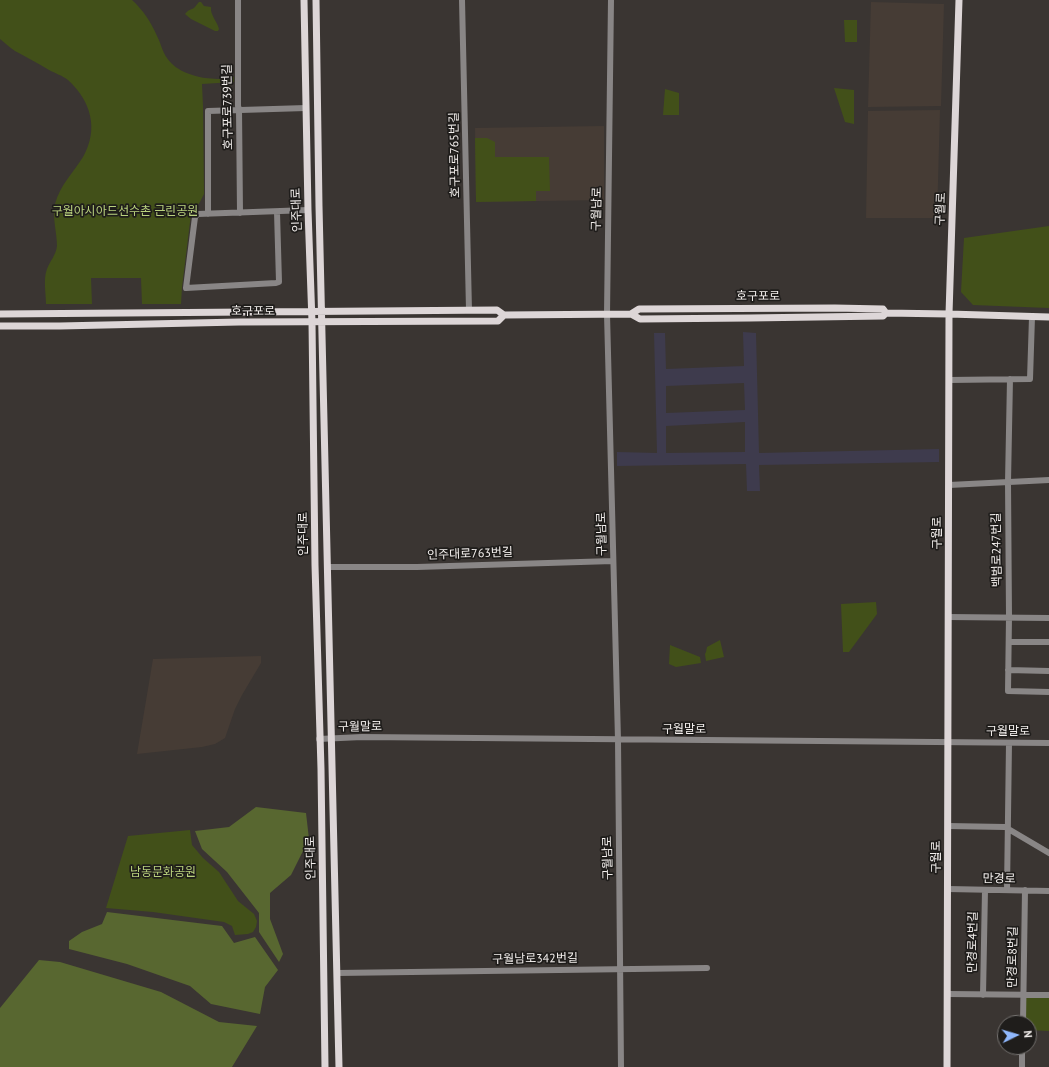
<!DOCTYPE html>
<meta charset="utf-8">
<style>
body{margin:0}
#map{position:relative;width:1049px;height:1067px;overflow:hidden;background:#3a3532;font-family:"PT Sans",sans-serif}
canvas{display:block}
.north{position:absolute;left:997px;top:1015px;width:40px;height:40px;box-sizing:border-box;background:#1f1d1b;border:1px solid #74716f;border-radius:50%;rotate:85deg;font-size:11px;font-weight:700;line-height:16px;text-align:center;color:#f4f0ee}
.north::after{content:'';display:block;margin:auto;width:14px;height:18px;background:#90b8fd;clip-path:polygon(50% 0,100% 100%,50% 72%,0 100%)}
</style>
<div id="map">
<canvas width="1049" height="1067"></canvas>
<div class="north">N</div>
</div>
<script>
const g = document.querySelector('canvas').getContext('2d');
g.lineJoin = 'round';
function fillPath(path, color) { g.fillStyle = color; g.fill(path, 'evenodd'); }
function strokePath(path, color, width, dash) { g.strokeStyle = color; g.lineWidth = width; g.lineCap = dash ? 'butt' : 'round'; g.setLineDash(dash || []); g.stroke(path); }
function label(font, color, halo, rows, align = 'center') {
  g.font = font + ' "PT Sans","Noto Sans KR",sans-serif'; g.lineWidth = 3.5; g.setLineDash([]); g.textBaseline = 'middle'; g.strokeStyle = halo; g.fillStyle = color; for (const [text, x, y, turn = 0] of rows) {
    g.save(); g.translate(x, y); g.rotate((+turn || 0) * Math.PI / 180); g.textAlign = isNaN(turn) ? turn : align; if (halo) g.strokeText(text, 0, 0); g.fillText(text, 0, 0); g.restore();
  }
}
fillPath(new Path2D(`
 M743 332 756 333 759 453 939 449V462L759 465 760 491H747L746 464 617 466V452L657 453 654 333H665L666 369 744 366ZM744 383 745 410 666 413V386ZM745 422V452L666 453V426Z`), '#3e3b4d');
fillPath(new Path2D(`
 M871 2 944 4 941 106 868 107Z
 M940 110 937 218H866L868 111Z
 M604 126V200L476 202 475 128Z
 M261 656V663L242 695 235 709 225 738 215 744 202 747 137 754 153 659Z`), '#463c35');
fillPath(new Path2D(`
 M0 0H132C143 10 151 22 157 36 160 41 161 47 164 53 172 69 188 75 205 78 213 79 221 79 230 79H232L234 76V82L202 84 203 106 204 194 200 202 191 214 182 287 181 304H142L141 278H91L92 304H46C46 293 43 279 47 269 50 261 56 255 57 246 57 232 52 218 55 204 60 185 73 173 83 157 99 129 91 101 68 80 63 76 55 73 49 70 38 63 26 57 15 51 9 47 5 43 0 39Z
 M199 2H201L204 6 211 7C210 15 217 21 219 29L218 31H215L191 19 185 14C188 10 190 10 194 8 196 6 197 4 199 2Z
 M844 20H857V42H845Z
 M834 88 854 90V124L845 122Z
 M665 89 679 93V115H663Z
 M475 138H487L495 142V157H549L550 191H536V201L476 202Z
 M1049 226V308L973 305 961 292 964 238Z
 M876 602 877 614 849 652H843L841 604Z
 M720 640 724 657 706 661 705 654 706 652 707 647Z
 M670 645 700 657 701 663 676 667 669 664Z
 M190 830 192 845 203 858 219 872 238 901 254 914 257 921 256 927 253 932 248 934 235 935 232 926 224 922 153 912 106 908 128 836Z
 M1026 997 1049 998V1031L1029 1030V1023H1025Z`), '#425019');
fillPath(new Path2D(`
 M256 807 306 813 309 839 291 875 270 893V919L283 954 279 962 259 932V913L227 872 202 849 195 831 229 827Z
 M107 912 222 926 234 943 255 937 278 970 265 987 260 1014 211 1004 190 986 127 964 69 949V941L82 932 102 924Z
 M39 960 60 962 161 992 219 1022 257 1026 232 1067H0V1008Z`), '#586730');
strokePath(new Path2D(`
 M238 0V106L239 109 240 213
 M462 0 469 310
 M611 0 607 314 618 740 621 1067
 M277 212 279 282 276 283 186 288 195 217 198 214 308 210
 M208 214V111L306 108
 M1010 379 1008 482 1009 617 1008 691 1049 692
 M949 380 1030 379 1032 317
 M949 485 1049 480
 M327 567H417L613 561
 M948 617 1049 618
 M1009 642H1049
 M1008 670 1049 671
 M319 739 362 737 1049 743
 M948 826 1005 827 1049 853
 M948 889 1049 891
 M1007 890 1009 743
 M337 973 707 968
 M948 994 1049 995
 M983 995 985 890
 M1023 1023 1025 890
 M1022 1067V1047`), '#898686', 6);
strokePath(new Path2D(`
 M304 0 308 210 312 322 315 565 321 769 325 1067
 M316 0 319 206 339 1067
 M0 314 497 310 504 315 631 314 640 319 750 318 883 316 886 313 949 314 1049 317
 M631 314 639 309 835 308 883 309 886 313
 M0 326H60L239 322 498 321 504 315
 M947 1067 949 314 959 0`), '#ddd6d7', 7);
label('12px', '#f4f0ee', '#1f1d1b', [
 ["호구포로739번길",228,107,-91],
 ["호구포로765번길",455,155,-91],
 ["구월남로",597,209,-89],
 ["구월로",941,209,-88],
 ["인주대로",297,210,-92],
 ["호구포로",758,297],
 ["호구포로",253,312],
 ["구월로",938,533,-90],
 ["인주대로",304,534,-90],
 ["구월남로",602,534,-91],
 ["백범로247번길",997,550,-91],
 ["인주대로763번길",470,554,-2],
 ["구월말로",360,727,-1],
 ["구월말로",684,730],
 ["구월말로",1008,732],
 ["구월로",937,857,-90],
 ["인주대로",311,858,-91],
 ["구월남로",608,858,-91],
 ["만경로",999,879,1],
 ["만경로4번길",973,942,-89],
 ["만경로8번길",1013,957,-89],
 ["구월남로342번길",535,959,-1]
]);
label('12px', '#b9d17d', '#1f1d1b', [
 ["구월아시아드선수촌 근린공원",125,212],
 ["남동문화공원",163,873]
]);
</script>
